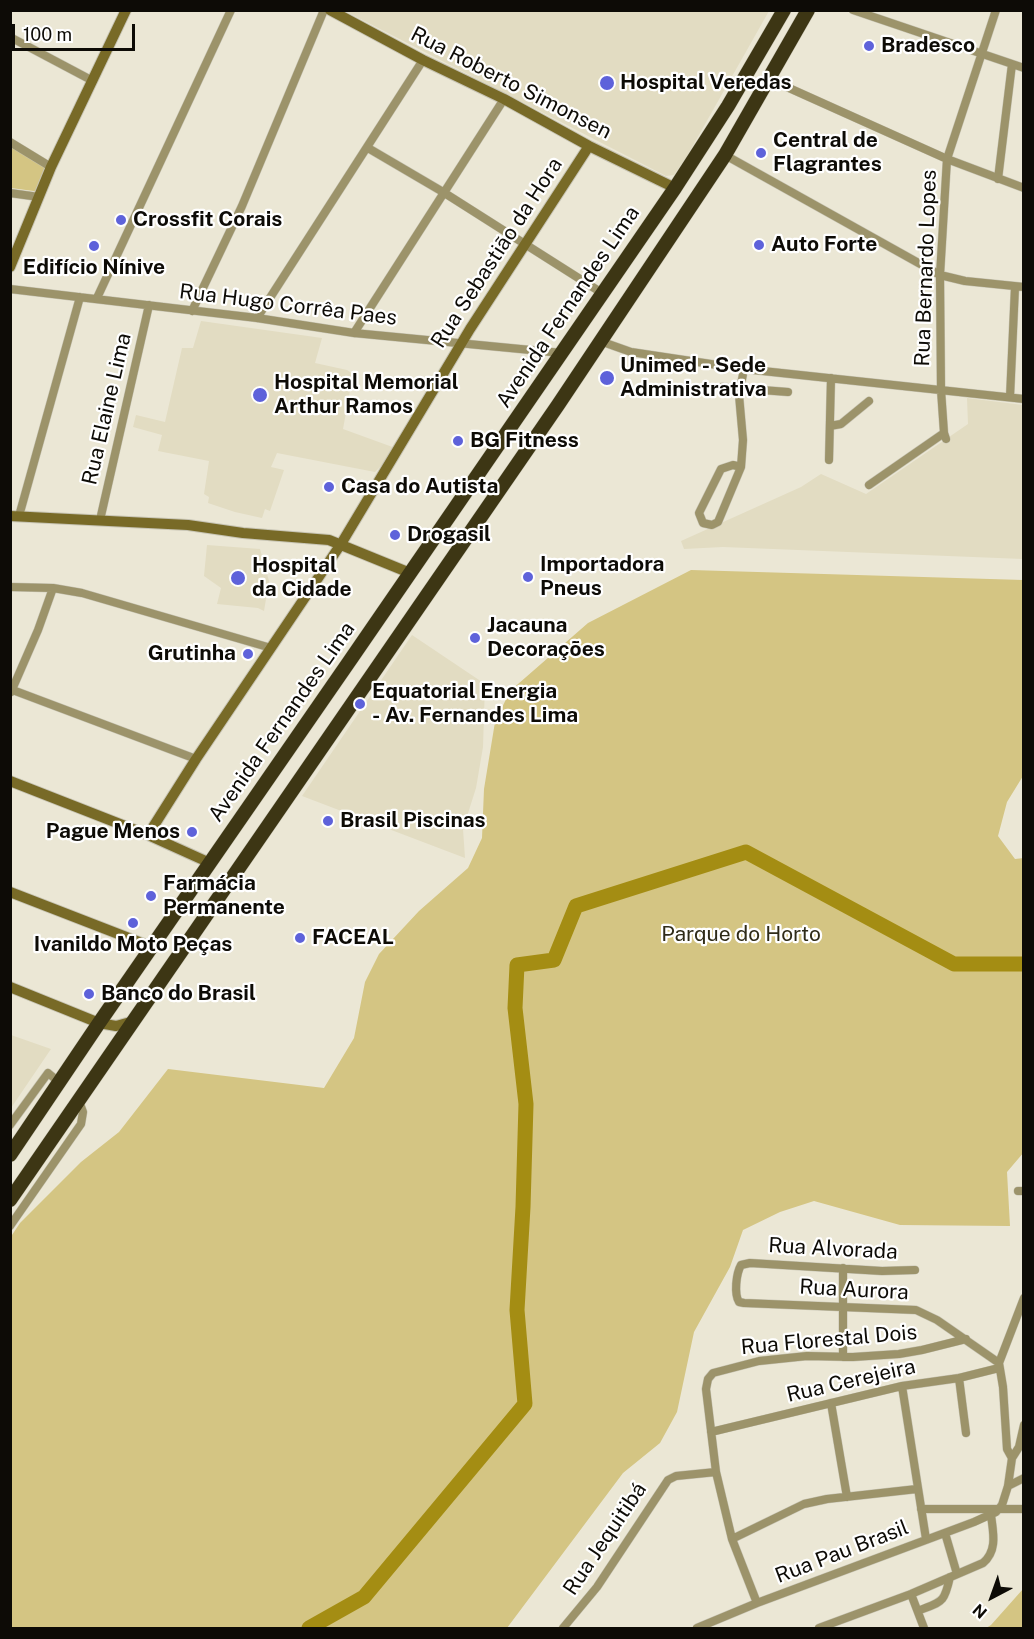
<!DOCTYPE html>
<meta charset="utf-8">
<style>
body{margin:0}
#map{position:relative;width:1034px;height:1639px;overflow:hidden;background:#ebe7d5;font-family:"Public Sans",sans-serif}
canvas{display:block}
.frame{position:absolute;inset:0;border:12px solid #0d0b06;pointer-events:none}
.north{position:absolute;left:962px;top:1567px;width:60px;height:60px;-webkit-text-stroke:4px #fff;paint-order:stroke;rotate:221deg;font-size:16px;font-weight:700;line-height:24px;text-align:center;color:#0d0b06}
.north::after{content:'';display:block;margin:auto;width:21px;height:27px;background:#0d0b06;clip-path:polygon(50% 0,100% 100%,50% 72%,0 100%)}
.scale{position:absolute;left:12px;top:24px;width:123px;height:27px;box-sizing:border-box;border:3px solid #0d0b06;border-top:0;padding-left:8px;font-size:18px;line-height:21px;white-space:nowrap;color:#0d0b06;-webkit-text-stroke:4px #fff;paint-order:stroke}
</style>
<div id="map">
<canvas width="1034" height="1639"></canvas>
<div class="frame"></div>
<div class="north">N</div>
<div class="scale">100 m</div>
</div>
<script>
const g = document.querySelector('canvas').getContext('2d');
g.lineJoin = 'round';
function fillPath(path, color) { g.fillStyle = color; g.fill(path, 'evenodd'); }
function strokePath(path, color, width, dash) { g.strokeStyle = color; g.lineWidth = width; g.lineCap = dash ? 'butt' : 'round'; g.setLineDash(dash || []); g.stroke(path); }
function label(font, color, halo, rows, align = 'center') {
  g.font = font + ' "Public Sans",sans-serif'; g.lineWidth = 4.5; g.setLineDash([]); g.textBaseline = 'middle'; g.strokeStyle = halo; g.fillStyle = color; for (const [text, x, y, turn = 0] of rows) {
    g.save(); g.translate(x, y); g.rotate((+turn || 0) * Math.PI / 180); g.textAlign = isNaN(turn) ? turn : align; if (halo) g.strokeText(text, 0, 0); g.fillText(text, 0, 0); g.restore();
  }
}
fillPath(new Path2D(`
 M345 11 769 10V11L687 156 674 175 666 176Z
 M201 321 322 338 315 363 347 370 353 374 343 429 398 449 375 472 277 453 271 467 284 470 270 511 265 509 262 518 235 512 208 503 209 497 204 494 209 461 158 451 162 435 133 427 136 415 165 422 182 348H193Z
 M967 398 1023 405V559L723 547 684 549 681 541 801 487 821 474 866 494 968 424Z
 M207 545 260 549 269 581 264 611 258 608 217 604 221 588 204 576Z
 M412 635 485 684 483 747 476 788 463 829 465 858 302 796Z
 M11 1035 51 1049 11 1108 10 1035Z`), '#e2dcc2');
fillPath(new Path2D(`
 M11 143 44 158 53 169 41 192 11 188Z
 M691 570 1023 580V776L1007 802 998 836 1015 859 1024 858V1152L1007 1172 1010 1226 900 1225 814 1201 780 1212 743 1230 730 1267 694 1332 677 1412 660 1443 623 1473 507 1628H11L10 1238 20 1223 81 1162 119 1132 168 1069 324 1088 354 1038 365 982 379 954 419 911 468 868 482 838 484 789 495 722 510 691 588 623Z
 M1023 1589V1628H986L991 1625Z`), '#d4c583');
strokePath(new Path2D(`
 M309 1628 364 1597 525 1404 517 1310 523 1207 526 1104 515 1008 517 965 554 960 576 906 746 852 954 964H1024`), '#a48d13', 15);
const street = new Path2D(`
 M853 10 1024 68
 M10 37 93 81
 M769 79 947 159 1024 188
 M10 142 51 167
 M368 148 443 192 602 293
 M725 155 940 275 965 281 1024 287
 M998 179 1012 64
 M10 193 39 197
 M10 289 257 318 354 333 562 353
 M97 298 231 10
 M192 311 242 206 324 10
 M257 318 423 60
 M354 333 504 99
 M600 341 631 352 744 369 1024 399
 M722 387 788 392
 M1010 397 1015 287
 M830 426 841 424 869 401
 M946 439 944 433 941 390 940 275 947 159 996 10
 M829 460 831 378
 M741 467 733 465 721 469 699 513 703 523 712 525 718 522 741 467 743 440 739 395 744 369
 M869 485 944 433
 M19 516 80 297
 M100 520 149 305
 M10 587 53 588 82 593 271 648
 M10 689 196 759
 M11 692 38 630 53 588
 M10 1125 48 1073 59 1082
 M1018 1191H1024
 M10 1226 81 1124 83 1112 79 1101
 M915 1270 882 1271 750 1263 741 1265C736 1274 734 1294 739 1302L744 1303 916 1310 937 1320 999 1363
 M843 1357V1268
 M959 1378 966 1433
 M902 1386 926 1539
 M831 1403 847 1497
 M711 1432 902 1386 959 1378 999 1368
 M1012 1458 1007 1449 1003 1387 999 1363 1024 1298
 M1008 1486 1024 1478
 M921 1509H1024
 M945 1533 957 1574
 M732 1539 804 1504 827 1499 917 1489
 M911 1594 924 1628
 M757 1603 732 1539 716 1472 706 1389 708 1379 713 1373 759 1361 807 1356 853 1357 899 1354 922 1350 966 1339
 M918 1611C942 1601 944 1604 950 1577
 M563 1628 597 1587 668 1480 676 1476 716 1472
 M697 1628 757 1603 974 1522 996 1512 1002 1505 1008 1486 1012 1458 1019 1447 1024 1425
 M819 1628 911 1594 983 1563C998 1550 993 1532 991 1515`);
const secondary = new Path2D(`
 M330 10 423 60 504 99 589 146 675 188
 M10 267 51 167 126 10
 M10 516 188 525 243 533 329 540 410 573
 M10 781 148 835 210 863
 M148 835 196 759 341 544 470 329 589 146
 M10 892 152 947
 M10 987 99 1023 116 1026 134 1021`);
const highway = new Path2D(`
 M10 1155 99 1023 351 659 675 188 728 106 784 10
 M10 1200 558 405 725 155 808 10`);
strokePath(street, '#c7c4b4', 9);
strokePath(secondary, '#c7c4b4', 12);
strokePath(highway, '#c7c4b4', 15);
strokePath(street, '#9c936a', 8);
strokePath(secondary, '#786a27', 10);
strokePath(highway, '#3d3614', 14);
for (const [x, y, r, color] of [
 [869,46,6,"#5e62da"],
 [607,83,8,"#5e62da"],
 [761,153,6,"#5e62da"],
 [121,220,6,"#5e62da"],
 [759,245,6,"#5e62da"],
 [94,246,6,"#5e62da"],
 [607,378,8,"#5e62da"],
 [260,395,8,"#5e62da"],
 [458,441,6,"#5e62da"],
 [329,487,6,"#5e62da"],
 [395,535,6,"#5e62da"],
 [528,577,6,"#5e62da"],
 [238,578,8,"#5e62da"],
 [475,638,6,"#5e62da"],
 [248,654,6,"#5e62da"],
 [360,704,6,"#5e62da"],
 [328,821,6,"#5e62da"],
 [192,832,6,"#5e62da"],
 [151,896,6,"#5e62da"],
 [133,923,6,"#5e62da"],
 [300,938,6,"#5e62da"],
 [89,994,6,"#5e62da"]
]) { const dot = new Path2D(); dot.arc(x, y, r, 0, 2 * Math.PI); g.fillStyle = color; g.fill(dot); strokePath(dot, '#fff', 2); }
label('bold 21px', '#0d0b06', '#fff', [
 ["Bradesco",881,46],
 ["Hospital Veredas",620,83],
 ["Central de",773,141],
 ["Flagrantes",773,165],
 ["Crossfit Corais",133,220],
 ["Auto Forte",771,245],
 ["Edifício Nínive",94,268,"center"],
 ["Unimed - Sede",620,366],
 ["Administrativa",620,390],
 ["Hospital Memorial",274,383],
 ["Arthur Ramos",274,407],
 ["BG Fitness",470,441],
 ["Casa do Autista",341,487],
 ["Drogasil",407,535],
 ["Importadora",540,565],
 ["Pneus",540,589],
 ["Hospital",252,566],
 ["da Cidade",252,590],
 ["Jacauna",487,626],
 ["Decorações",487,650],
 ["Grutinha",236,654,"right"],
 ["Equatorial Energia",372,692],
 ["- Av. Fernandes Lima",372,716],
 ["Brasil Piscinas",340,821],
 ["Pague Menos",180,832,"right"],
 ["Farmácia",163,884],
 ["Permanente",163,908],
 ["FACEAL",312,938],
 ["Ivanildo Moto Peças",133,945,"center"],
 ["Banco do Brasil",101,994]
], 'left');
label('21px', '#0d0b06', '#fff', [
 ["Rua Roberto Simonsen",511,83,27],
 ["Rua Sebastião da Hora",497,253,-57],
 ["Rua Bernardo Lopes",926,268,-88],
 ["Rua Hugo Corrêa Paes",288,305,7],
 ["Avenida Fernandes Lima",568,307,-56],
 ["Rua Elaine Lima",107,409,-77],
 ["Avenida Fernandes Lima",282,722,-55],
 ["Rua Alvorada",833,1249,3],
 ["Rua Aurora",854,1290,3],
 ["Rua Florestal Dois",829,1340,-5],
 ["Rua Cerejeira",851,1381,-13],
 ["Rua Jequitibá",605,1539,-56],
 ["Rua Pau Brasil",842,1552,-21]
]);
label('21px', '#2f2b18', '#fff', [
 ["Parque do Horto",741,935]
]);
</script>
